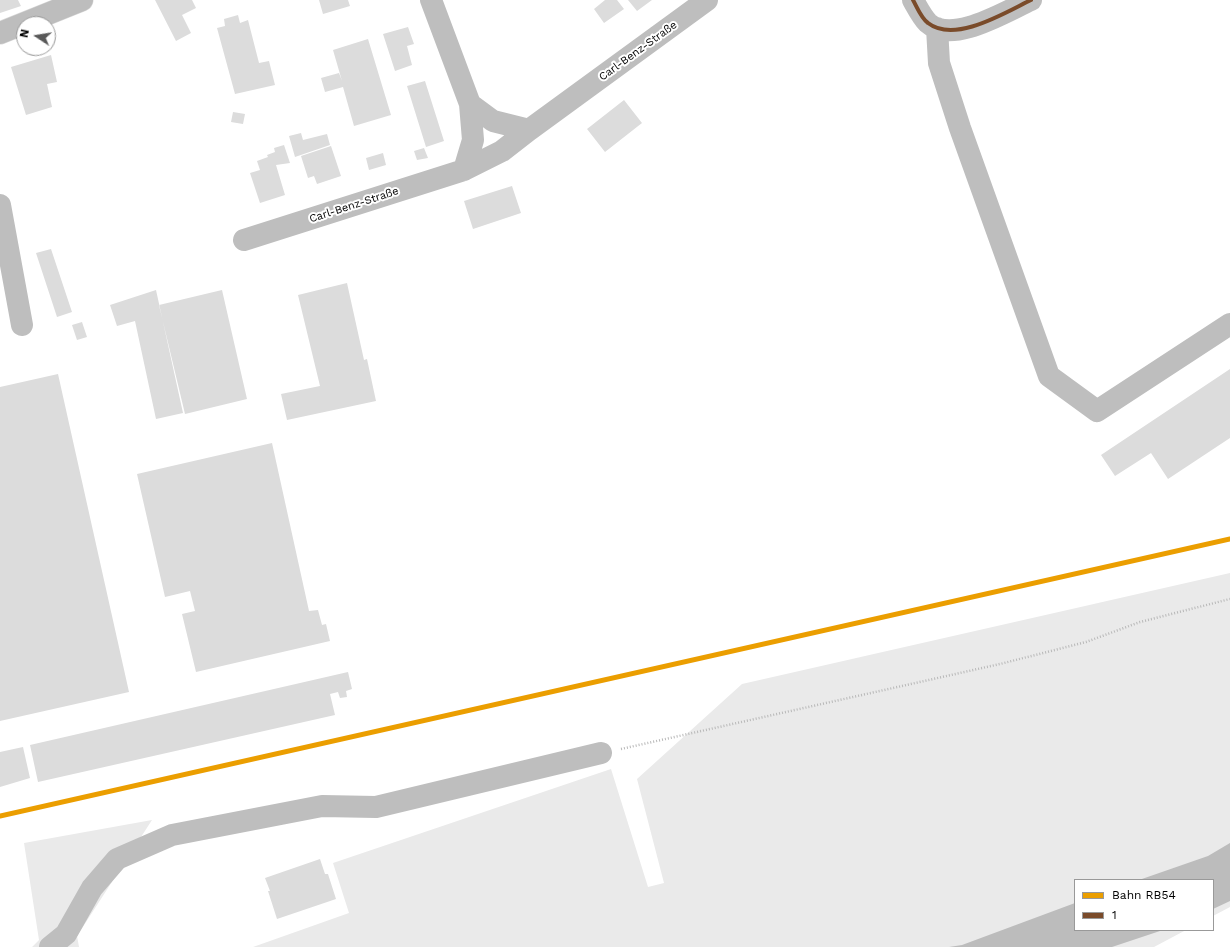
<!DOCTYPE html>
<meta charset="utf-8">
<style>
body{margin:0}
#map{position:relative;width:1230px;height:947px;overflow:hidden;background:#fff;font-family:"Work Sans",sans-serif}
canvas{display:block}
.legend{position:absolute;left:1074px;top:879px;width:140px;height:52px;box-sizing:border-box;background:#fff;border:1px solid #999;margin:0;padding:5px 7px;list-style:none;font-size:12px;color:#000}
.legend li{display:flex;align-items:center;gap:8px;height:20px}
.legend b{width:20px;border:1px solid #999}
.north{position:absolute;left:16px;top:16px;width:40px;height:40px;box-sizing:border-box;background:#fff;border:1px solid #999;border-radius:50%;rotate:282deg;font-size:11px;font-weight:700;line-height:16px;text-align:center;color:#000}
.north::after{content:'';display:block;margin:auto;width:14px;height:18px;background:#595959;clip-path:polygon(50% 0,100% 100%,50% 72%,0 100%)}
</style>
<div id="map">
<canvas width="1230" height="947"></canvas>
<ul class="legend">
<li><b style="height:5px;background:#eb9e00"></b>Bahn RB54</li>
<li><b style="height:5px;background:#7a4b2a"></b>1</li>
</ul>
<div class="north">N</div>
</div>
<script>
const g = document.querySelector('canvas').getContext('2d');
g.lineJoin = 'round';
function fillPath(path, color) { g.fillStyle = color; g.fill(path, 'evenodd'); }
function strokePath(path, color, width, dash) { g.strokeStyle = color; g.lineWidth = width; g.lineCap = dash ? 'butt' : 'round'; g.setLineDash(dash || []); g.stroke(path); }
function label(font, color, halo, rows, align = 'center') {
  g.font = font + ' "Work Sans",sans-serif'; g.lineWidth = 4; g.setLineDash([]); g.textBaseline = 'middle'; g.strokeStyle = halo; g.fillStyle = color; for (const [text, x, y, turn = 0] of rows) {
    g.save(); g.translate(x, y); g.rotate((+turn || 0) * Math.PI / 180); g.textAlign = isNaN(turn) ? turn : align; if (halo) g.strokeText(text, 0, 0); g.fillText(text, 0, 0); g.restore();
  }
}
fillPath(new Path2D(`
 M1230 573V907L1213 916V880H1075V930H1186L1154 947H253L349 913 333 863 611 769 648 887 664 883 637 779 742 684Z
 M152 820 77 936 79 947H32L39 940 24 843Z`), '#eaeaea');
fillPath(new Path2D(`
 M1230 843V901L1213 909V880H1139L1208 856Z
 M1075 903V930H1163L1112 947H949L962 945Z`), '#bcbcbc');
fillPath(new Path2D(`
 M0 0H18L21 6 0 13Z
 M155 0H192L196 8 182 15 191 33 176 41Z
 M319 0H348L350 6 323 14Z
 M605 0H617L624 9 604 23 594 9Z
 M628 0H652L637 11Z
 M238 15 240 23 248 20 259 63 269 61 275 85 235 94 217 28 225 26 224 19Z
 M408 27 414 44 407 46 412 65 395 71 383 34Z
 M368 39 391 115 354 126 343 87 325 92 321 78 339 73 342 81 333 50Z
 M51 55 57 82 47 84 52 107 26 115 11 67Z
 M425 81 444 141 426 147 407 86Z
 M624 100 642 123 605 152 587 129Z
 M233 112 245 114 243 124 231 122Z
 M301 133 303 140 327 134 330 145 295 157 289 136Z
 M284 145 290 163 276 165 285 195 260 203 250 173 260 170 257 161 268 157 267 155 275 152 274 148Z
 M331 146 341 176 317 184 314 176 308 178 301 156Z
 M424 148 428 158 417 160 414 151Z
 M383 153 386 165 369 170 366 158Z
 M512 186 521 213 473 229 464 201Z
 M51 249 72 312 57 317 36 253Z
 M347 283 364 360 367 359 376 401 287 420 281 394 320 386 298 295Z
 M156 290 183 413 156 419 135 321 117 326 110 305Z
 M222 290 247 399 185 414 159 305Z
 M82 322 87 337 77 340 72 325Z
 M1230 369V438L1168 479 1151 453 1115 476 1101 455Z
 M58 374 129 692 0 721V387Z
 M272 443 309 611 318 610 322 625 326 624 330 641 196 672 182 614 195 611 190 591 165 597 137 474Z
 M348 672 352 689 346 691 347 697 340 698 338 692 330 694 335 715 38 782 30 745Z
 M23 747 30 778 0 787V752Z
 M320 859 325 874H328L336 899 277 919 268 891H270L265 878Z`), '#dcdcdc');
const major = new Path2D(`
 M0 33 82 0`);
strokePath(major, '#dbdbdb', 23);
strokePath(new Path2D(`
 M621 749 1000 664 1086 642 1140 622 1230 599`), '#b8b8b8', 2.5, [1, 2]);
strokePath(new Path2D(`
 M431 0 470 104 473 140 464 170
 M913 0C917 7 922 17 928 23 952 45 1006 11 1031 0
 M937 28 939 63 960 128 1049 376 1097 411 1230 324
 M470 104 493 121 529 130 707 0
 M0 205 22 325
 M244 240 464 170 502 151 529 130
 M50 947 66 934 92 888 117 859 172 835 322 806 376 807 601 753`), '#bebebe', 22);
strokePath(major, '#bdbdbd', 22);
strokePath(new Path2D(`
 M913 0C917 7 921 18 928 23 955 44 1006 12 1031 0`), '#7a4b2a', 4);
strokePath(new Path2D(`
 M0 816 1230 539`), '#eb9e00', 5);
label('11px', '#000', '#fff', [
 ["Carl-Benz-Straße",638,51,-36],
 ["Carl-Benz-Straße",354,205,-18]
]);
</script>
